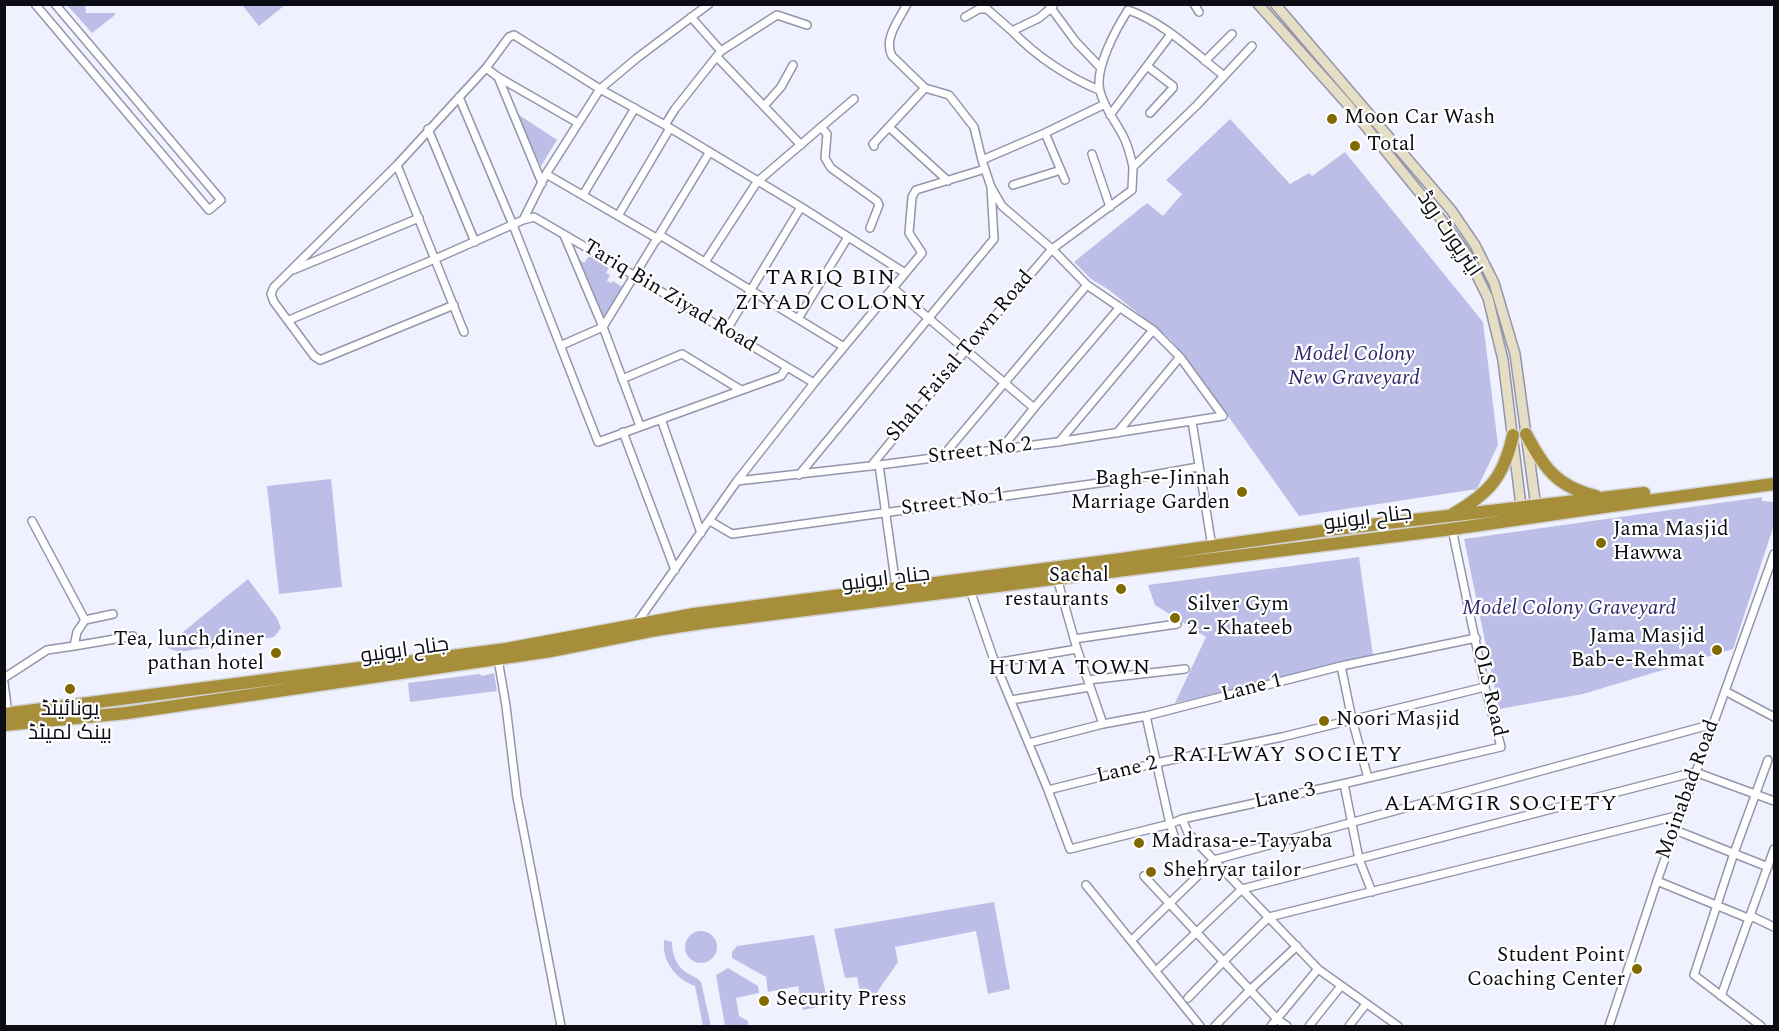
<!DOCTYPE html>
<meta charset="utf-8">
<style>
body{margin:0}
#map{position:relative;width:1779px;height:1031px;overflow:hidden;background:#f0f1ff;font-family:Spectral,serif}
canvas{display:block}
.frame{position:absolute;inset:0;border:6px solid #0c0d14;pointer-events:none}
</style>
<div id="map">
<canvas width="1779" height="1031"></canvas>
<div class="frame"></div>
</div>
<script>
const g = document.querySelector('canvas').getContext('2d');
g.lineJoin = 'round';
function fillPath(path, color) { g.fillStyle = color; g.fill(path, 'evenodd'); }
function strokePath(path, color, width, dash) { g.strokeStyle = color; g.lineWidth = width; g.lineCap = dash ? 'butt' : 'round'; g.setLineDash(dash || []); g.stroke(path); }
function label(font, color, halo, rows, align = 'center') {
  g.font = font + ' Spectral,Cairo,serif'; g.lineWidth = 4.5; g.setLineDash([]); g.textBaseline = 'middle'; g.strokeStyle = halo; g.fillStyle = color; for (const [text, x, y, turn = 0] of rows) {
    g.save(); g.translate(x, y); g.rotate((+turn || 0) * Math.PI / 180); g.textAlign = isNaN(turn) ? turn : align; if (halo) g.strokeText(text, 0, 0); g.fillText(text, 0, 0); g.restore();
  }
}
fillPath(new Path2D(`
 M67 5H85L86 13H115V15L92 33Z
 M242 5H285L259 26Z
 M516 113 557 140 541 166Z
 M1230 119 1290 184 1309 173 1312 176 1345 152 1483 322 1498 445 1477 489 1299 516 1194 368 1170 339 1109 290 1091 279 1074 262 1147 203 1163 216 1182 194 1166 180Z
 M589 256 609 268 606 273 610 275 607 281 611 283 613 281 622 287 603 318 576 257 584 263Z
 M331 479 342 587 279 594 267 486Z
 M1762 497V501L1774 502V525L1733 649 1583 694 1499 709 1464 539Z
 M1359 557 1373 656 1175 703 1206 637 1155 605 1148 585Z
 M248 579 277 618 281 628 274 637 179 652 168 648 167 645Z
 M494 673 497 691 410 702 408 683 480 674 482 676Z
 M994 902 1010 989 988 994 976 931 895 947 898 962 875 995 861 998 857 977 845 978 834 929Z
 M685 947a16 16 0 1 1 32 0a16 16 0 1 1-32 0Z
 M814 935 828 1005 803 1010 798 986 768 992 766 977 732 958V952L737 946Z
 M664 940 672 942C672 952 675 963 683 970 689 975 696 976 701 982L711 1026H703L695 986C675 978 662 962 664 940Z
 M728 968 758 986 759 993 736 998 739 1016 748 1021V1026H725L716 975Z`), '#bdbee8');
const street = new Path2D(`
 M35 4 209 210 221 200 55 4
 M1049 4 1051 8 1039 18 1012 31C1037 57 1066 76 1099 90
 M1194 4 1199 12
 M1053 6 1051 8 1076 42 1100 67
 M691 17 721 51
 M965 17 979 9H987L1012 31
 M717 57 801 145
 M1205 61 1232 34
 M1147 66 1173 86V88L1150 113
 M486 68 498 77 578 123
 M498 77 542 183
 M459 97 513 225 598 442 781 376 787 367
 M764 106 781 87 793 65
 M1110 115 1171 34
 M665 125 675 109 721 51 777 15 807 25
 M821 127 827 134 825 158 831 168 877 201 879 205 870 228
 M889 127 948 181
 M428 129 475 242
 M1045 133 1065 180
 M874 146 873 144 925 88
 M1092 154 1110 207
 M982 160 1045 133 1105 104
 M397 165 274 287 271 294 274 302 314 356 320 360 454 305
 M1133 167C1131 158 1129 149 1125 140 1118 124 1104 109 1100 91 1094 69 1116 29 1128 10 1162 21 1195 53 1223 75
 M546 174 658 239
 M1013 185 1061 170
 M583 195 635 108
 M618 216 670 128
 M523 220 534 217 635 276 814 383
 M564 235 603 327 640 426
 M660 235 844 347
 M705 262 757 182 854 99
 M293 270 419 218
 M893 288 1034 408
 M798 319 848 237
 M289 320 435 259 523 220 546 174 600 89 637 58 709 4
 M726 331 801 207
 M464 332 397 165 486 68 509 37 514 35 600 89 665 125 801 207 905 273
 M562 345 603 327 709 153
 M622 379 682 354 741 390
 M661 419 701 533
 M1192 421 1212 547
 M623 432 675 570
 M1117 433 1180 357
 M1059 442 1153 330
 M1001 449 1034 408 1120 307
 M942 457 1087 285
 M879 465 896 587
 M871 466 966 350 1052 249 1132 190 1133 167 1197 105 1252 46
 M799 475 994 239 991 187 982 160 974 127 949 95 925 88 892 56C883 39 899 20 907 4
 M737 481 879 465 1057 442 1223 416 1180 357 1153 330 1087 285 1052 249 1002 206 991 187
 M710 521 732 534 1142 477 1198 467
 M1057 578 1077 649 1103 724
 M970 590 995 663 1048 790 1070 849 1170 824 1182 819 1338 785 1501 747 1485 687 1452 529
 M85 620 113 614
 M636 624 737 481 814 383 922 253 909 233 912 197 916 190 985 169
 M1074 639 1177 624
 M74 646 133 636
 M498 659 506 706 517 797 561 1026
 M995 663 1077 649
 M1341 666 1352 719 1368 778
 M4 678 47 650 74 646 77 632 85 620 32 521
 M1088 680 1185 669
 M4 683 8 714
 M1725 691 1774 717
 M1011 700 1090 687
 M1146 716 1170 824 1177 844
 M1029 743 1103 724 1146 716 1341 666 1476 638
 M1344 784 1359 859 1372 892
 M1048 790 1156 763 1282 737 1485 687
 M1182 819 1188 833 1318 969 1398 1026
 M1675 830 1768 867
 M1144 876 1278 1020 1287 1026
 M1657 881 1750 919
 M1086 885 1200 1026
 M1751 916 1774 927
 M1135 937 1214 860 1713 724
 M1160 967 1242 889 1695 772 1774 801
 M1721 996 1774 849
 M1188 998 1224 961 1269 917 1680 815
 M1215 1026 1250 990 1297 946
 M1271 1026 1318 969
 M1309 1026 1341 986
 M1349 1026 1366 1004
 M1609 1026 1657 881 1774 554
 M1761 1026 1694 975 1734 853 1768 760`);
const secondary = new Path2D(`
 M1258 4 1349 106 1445 224 1467 255 1488 298 1503 360 1522 514
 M1275 4 1451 210 1475 245 1494 283 1515 354 1536 507`);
const highway = new Path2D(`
 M1526 434C1544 468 1557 487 1596 496
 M1453 514C1490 493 1504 476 1513 435
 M4 714 506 649 694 614 1114 560 1328 530 1644 493
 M4 725 127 713 551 651 656 630 702 623 1452 529 1632 503 1774 484`);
strokePath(street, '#9495ab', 10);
strokePath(secondary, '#9495ab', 12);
strokePath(highway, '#d3d3d5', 15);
strokePath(street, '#fff', 7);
strokePath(secondary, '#e5ddc4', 9);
strokePath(highway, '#a78e3a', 12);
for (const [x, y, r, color] of [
 [1332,119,6,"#816900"],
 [1355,146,6,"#816900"],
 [1242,492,6,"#816900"],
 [1601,543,6,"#816900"],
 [1121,589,6,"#816900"],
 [1175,618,6,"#816900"],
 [1717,650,6,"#816900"],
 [276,653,6,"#816900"],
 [70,689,6,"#816900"],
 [1324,721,6,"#816900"],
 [1139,843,6,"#816900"],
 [1151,872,6,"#816900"],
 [1637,969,6,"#816900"],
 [764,1001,6,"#816900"]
]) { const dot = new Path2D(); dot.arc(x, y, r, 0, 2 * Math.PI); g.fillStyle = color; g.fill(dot); strokePath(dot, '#fff', 2); }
label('21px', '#0c0d14', '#fff', [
 ["Moon Car Wash",1344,119],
 ["Total",1367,146],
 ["Bagh-e-Jinnah",1230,480,"right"],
 ["Marriage Garden",1230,504,"right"],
 ["Jama Masjid",1613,531],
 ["Hawwa",1613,555],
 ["Sachal",1109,577,"right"],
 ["restaurants",1109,601,"right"],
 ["Silver Gym",1187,606],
 ["2 - Khateeb",1187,630],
 ["Jama Masjid",1705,638,"right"],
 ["Bab-e-Rehmat",1705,662,"right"],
 ["Tea, lunch,diner",264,641,"right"],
 ["pathan hotel",264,665,"right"],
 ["یونائیٹڈ",70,711,"center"],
 ["بینک لمیٹڈ",70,735,"center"],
 ["Noori Masjid",1336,721],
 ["Madrasa-e-Tayyaba",1151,843],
 ["Shehryar tailor",1163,872],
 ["Student Point",1625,957,"right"],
 ["Coaching Center",1625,981,"right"],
 ["Security Press",776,1001]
], 'left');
label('21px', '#0c0d14', '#fff', [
 ["ایئرپورٹ روڈ",1448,235,56],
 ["Tariq Bin Ziyad Road",669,297,31],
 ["Shah Faisal Town Road",961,357,-50],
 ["Street No 2",980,452,-7],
 ["Street No 1",953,503,-8],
 ["جناح ایونیو",1368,520,-7],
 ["جناح ایونیو",886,581,-7],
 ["جناح ایونیو",405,652,-8],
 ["Lane 1",1252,689,-14],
 ["OLS Road",1488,691,77],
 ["Lane 2",1127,771,-13],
 ["Moinabad Road",1689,790,-70],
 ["Lane 3",1285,797,-12]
]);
label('italic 21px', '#30276c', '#fff', [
 ["Model Colony",1354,356],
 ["New Graveyard",1354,380],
 ["Model Colony Graveyard",1569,610]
]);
g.letterSpacing = '1.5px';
label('22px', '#0c0d14', '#fff', [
 ["TARIQ BIN",831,280],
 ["ZIYAD COLONY",831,305],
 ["HUMA TOWN",1070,670],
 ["RAILWAY SOCIETY",1288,757],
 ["ALAMGIR SOCIETY",1501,806]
]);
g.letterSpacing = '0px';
</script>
